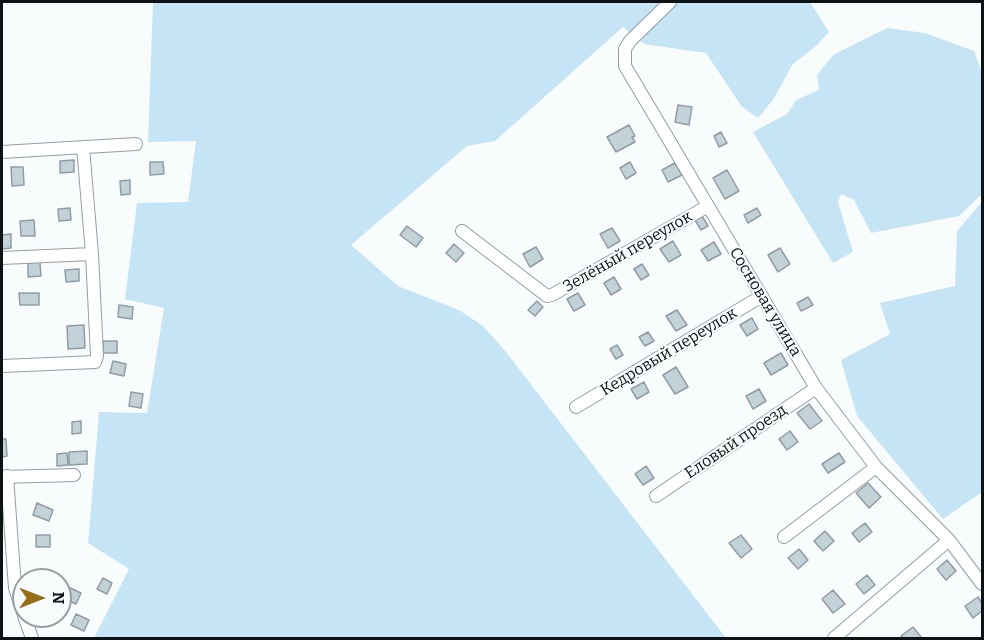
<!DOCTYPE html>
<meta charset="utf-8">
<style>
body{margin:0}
#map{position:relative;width:984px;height:640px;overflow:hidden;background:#f9fcfd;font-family:Bitter,serif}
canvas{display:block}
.frame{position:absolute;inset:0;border:3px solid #0d1215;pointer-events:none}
.north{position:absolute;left:12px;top:568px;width:60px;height:60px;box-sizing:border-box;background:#f9fcfd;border:2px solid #9b9ea0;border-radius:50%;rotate:90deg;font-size:16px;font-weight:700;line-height:24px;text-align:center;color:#0d1215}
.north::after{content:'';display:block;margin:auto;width:21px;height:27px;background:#966e19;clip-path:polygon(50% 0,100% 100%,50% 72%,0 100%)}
</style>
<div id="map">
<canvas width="984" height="640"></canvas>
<div class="frame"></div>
<div class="north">N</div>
</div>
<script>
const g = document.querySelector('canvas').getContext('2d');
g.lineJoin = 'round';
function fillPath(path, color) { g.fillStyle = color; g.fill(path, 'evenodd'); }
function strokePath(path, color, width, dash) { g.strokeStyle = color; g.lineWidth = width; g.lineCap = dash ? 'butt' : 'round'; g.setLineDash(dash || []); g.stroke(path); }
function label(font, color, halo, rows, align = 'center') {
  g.font = font + ' Bitter,serif'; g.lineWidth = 4.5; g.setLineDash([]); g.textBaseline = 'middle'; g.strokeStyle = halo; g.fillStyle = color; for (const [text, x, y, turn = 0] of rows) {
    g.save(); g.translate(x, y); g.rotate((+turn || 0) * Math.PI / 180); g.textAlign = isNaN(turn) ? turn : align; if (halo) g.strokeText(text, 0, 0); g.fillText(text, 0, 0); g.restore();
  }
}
fillPath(new Path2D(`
 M153 2H810L829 32 817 45 792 65 775 97 758 118 742 107 706 53 644 44 623 27 495 141 467 146 351 245 398 286 459 310 483 326 506 352 726 638H94L129 569 88 543 99 412 147 413 164 308 125 299 137 203 188 202 196 141 148 142Z
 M887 28 925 33 974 51 982 72V194L959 216 871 233 854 200 841 194 838 202 853 252 833 263 753 132 787 114 796 100 819 90 817 75 833 55Z
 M982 202V492L943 519 857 416 841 360 890 334 880 303 955 286 957 231Z`), '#c5e5f7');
const building = new Path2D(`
 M678 105 692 107 689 125 675 122Z
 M629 125 635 136 632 137 635 142 616 152 607 137Z
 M721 132 727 143 719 147 714 136Z
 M74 160V172L60 173V161Z
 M150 162H163L164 174 150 175Z
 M630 162 636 173 626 179 620 168Z
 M675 163 682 175 668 182 662 170Z
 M11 167H23L24 185 12 186Z
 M727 170 739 191 725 199 713 178Z
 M130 180V194L121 195 120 181Z
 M70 208 71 220 59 221 58 209Z
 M757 208 761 215 748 223 744 215Z
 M702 216 708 226 701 230 695 220Z
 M34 220 35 236H21L20 221Z
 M407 226 423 238 416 247 400 235Z
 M612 228 620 241 608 248 600 234Z
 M11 234V248L2 249V235Z
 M673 241 681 255 669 262 660 249Z
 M714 242 721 254 708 261 701 250Z
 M454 244 464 253 456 262 446 253Z
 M536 247 543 259 530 267 523 254Z
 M780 248 790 264 778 272 768 255Z
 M40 262 41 276 28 277V263Z
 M642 264 649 275 641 280 634 269Z
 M79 269V281L66 282 65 270Z
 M614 277 621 289 611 295 604 283Z
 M19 293H39V305H20Z
 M578 293 585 305 574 311 567 299Z
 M808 297 813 305 801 311 797 303Z
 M537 301 543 307 535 316 528 310Z
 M119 305 133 307 132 319 118 317Z
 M677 310 687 325 676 331 666 316Z
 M752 318 758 329 747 336 740 325Z
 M84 325 85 348 68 349 67 326Z
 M648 332 654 341 645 346 639 337Z
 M103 341H117V353H103Z
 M617 345 623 355 616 359 610 349Z
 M781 353 788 365 771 375 764 363Z
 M113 361 126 364 124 376 110 373Z
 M676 367 688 387 675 394 663 375Z
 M644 382 649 392 637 399 631 389Z
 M759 389 766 401 753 409 746 396Z
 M131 392 143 394 141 408 129 406Z
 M809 404 822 421 810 429 797 413Z
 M81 421V433L72 434V422Z
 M790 431 798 442 787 450 779 439Z
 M2 439H6L7 456 2 457Z
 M87 451V464L69 465V452Z
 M67 453 68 465 57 466V454Z
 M839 453 845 462 828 473 822 464Z
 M646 466 654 478 643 485 635 474Z
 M868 483 881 497 869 508 856 493Z
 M37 503 53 510 49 521 33 515Z
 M865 523 872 532 859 542 852 533Z
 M825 531 834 541 823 551 814 541Z
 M36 535H50V547H36Z
 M741 535 752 549 741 558 729 543Z
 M799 549 808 560 798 569 788 558Z
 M947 560 956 571 946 580 937 569Z
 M867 575 875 585 864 594 856 584Z
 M103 578 112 583 107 594 97 589Z
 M68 587 81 593 76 604 63 598Z
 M833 590 845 604 833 613 822 599Z
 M978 597 982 603V611L973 618 965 606Z
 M76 614 89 620 84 631 71 625Z
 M913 627 922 638H904L901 636Z`);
fillPath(building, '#c3d1d9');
strokePath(building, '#909da4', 1.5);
const minor = new Path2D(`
 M670 2 630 41 625 49V66L816 388 876 467 949 540 982 584
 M2 152 136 144
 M462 231 547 296 552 295 708 206
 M2 258 92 254
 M2 366 95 362 97 356 92 254 83 147
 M576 407 762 296
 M7 476 15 588 24 615
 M2 477 74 475
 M656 496 816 388
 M784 537 876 467
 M24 616 32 638
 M834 638 949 540`);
strokePath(minor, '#919ea6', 14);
strokePath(minor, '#fff', 12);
label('16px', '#0d1215', '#f9fcfd', [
 ["Зелёный переулок",628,252,-30],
 ["Сосновая улица",765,302,59],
 ["Кедровый переулок",669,352,-31],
 ["Еловый проезд",736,442,-34]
]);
</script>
